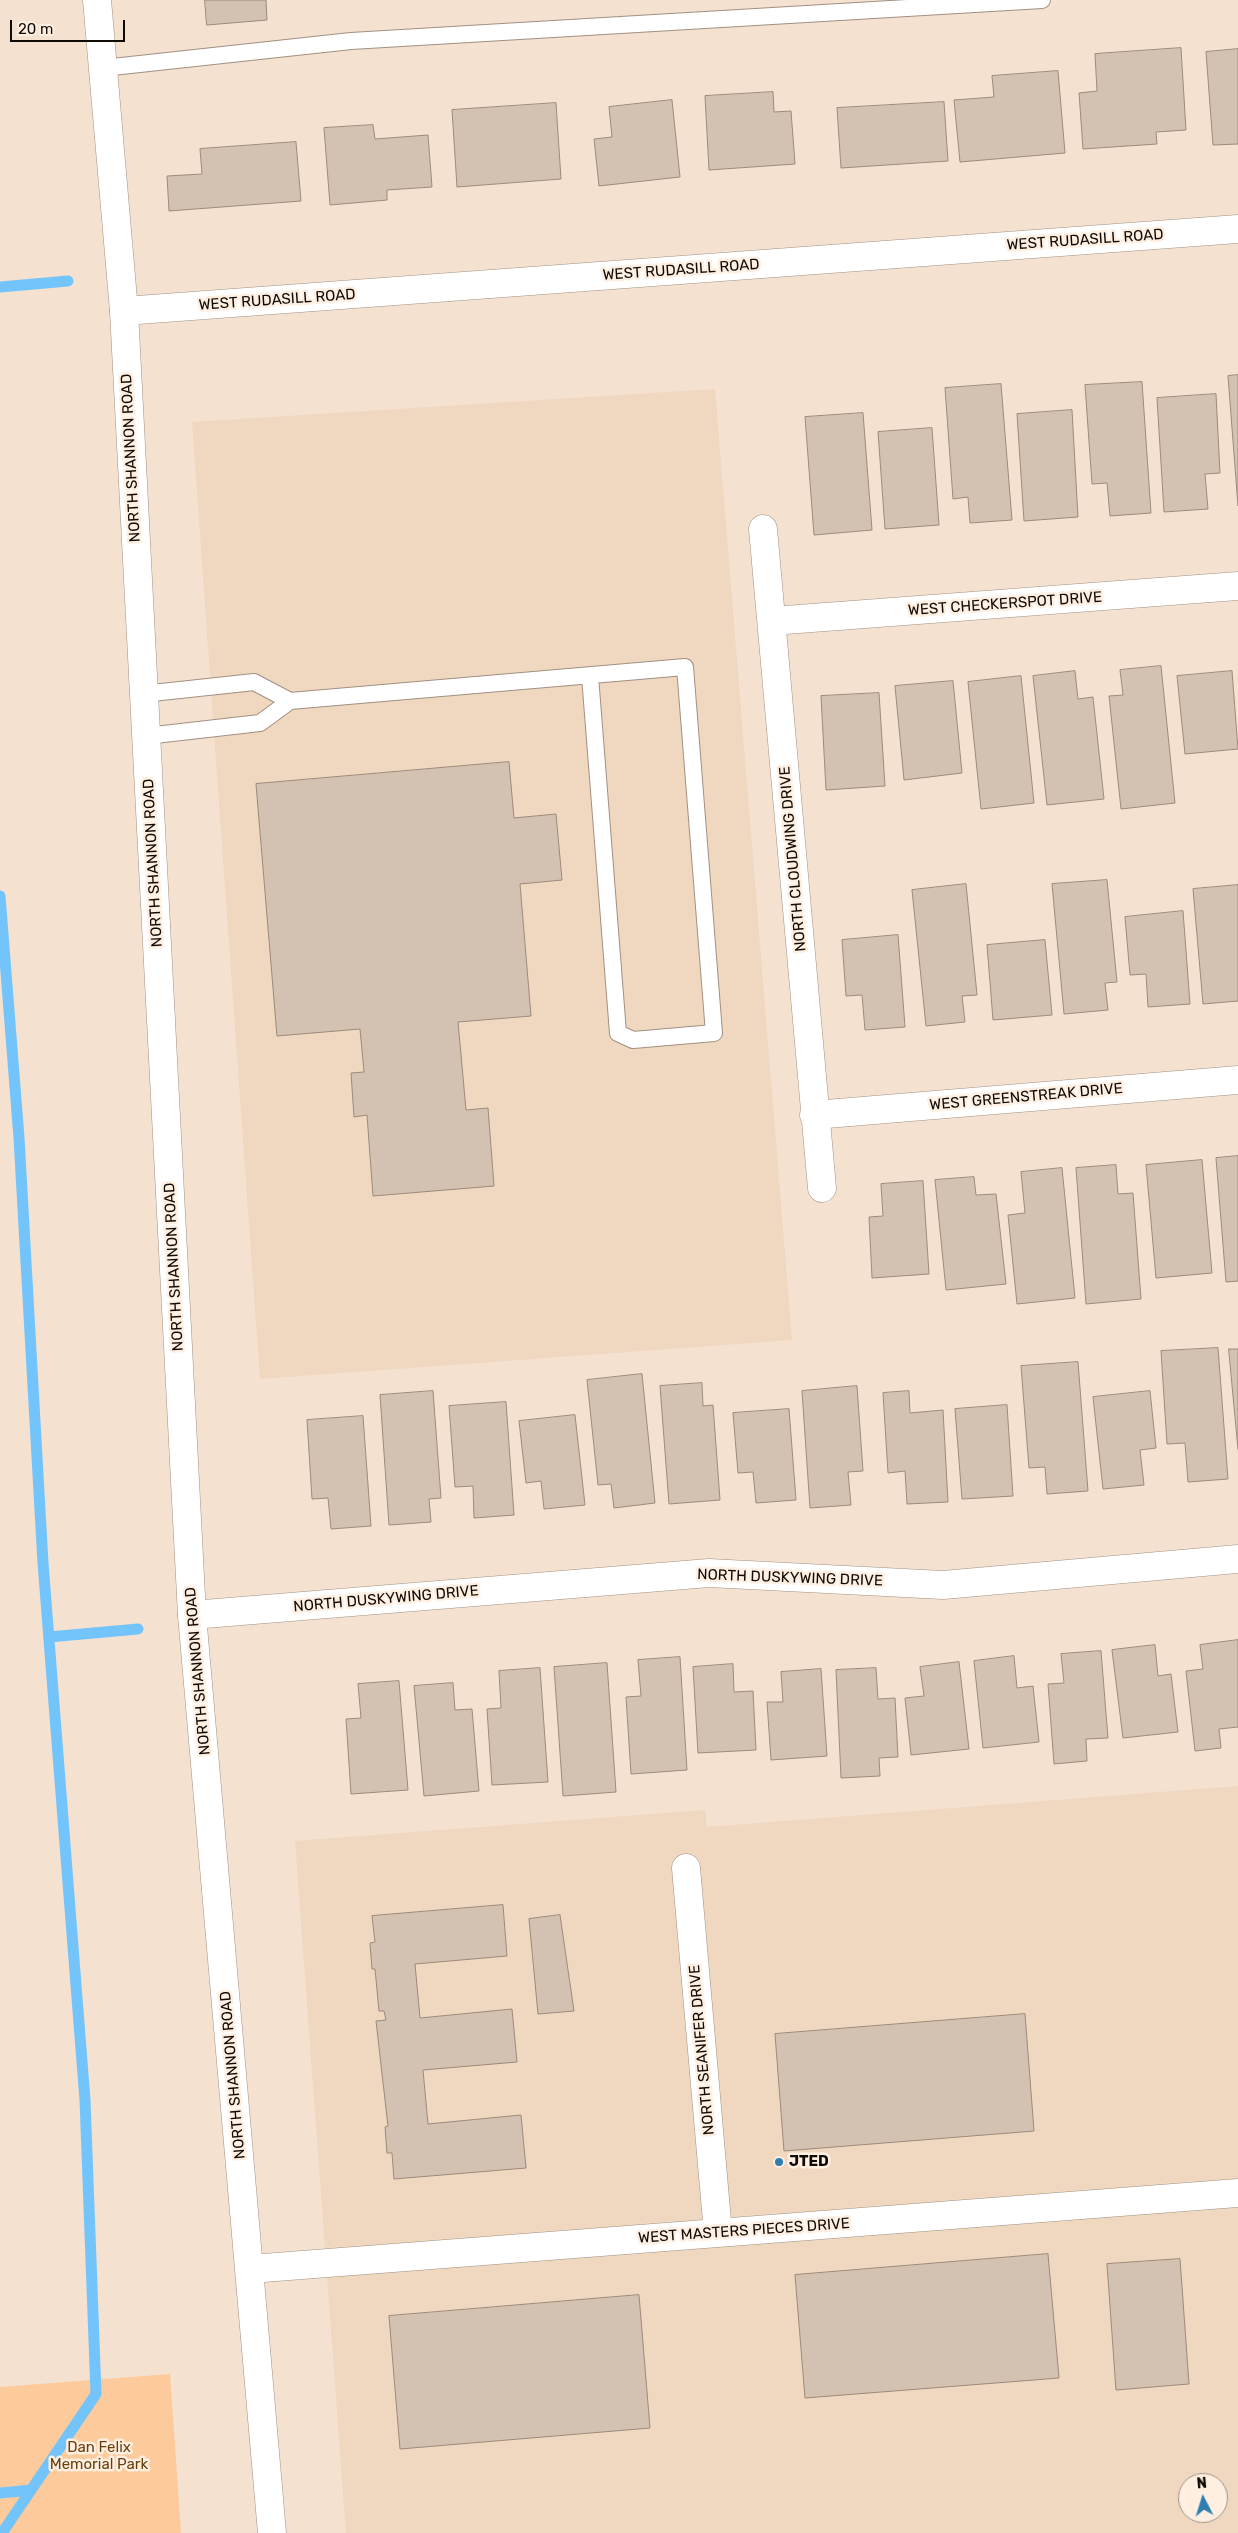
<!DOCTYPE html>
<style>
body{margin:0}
#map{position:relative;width:1238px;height:2533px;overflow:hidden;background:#f4e1d0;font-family:Rubik,sans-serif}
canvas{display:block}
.north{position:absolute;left:1178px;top:2473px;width:50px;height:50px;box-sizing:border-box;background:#feefe1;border:1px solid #9f9389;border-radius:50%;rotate:355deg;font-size:14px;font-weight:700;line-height:20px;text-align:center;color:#100a05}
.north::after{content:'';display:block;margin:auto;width:18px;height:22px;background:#2f7eb0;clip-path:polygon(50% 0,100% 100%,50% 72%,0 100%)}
.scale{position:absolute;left:10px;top:20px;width:115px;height:22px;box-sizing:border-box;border:2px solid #100a05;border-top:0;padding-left:6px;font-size:15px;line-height:18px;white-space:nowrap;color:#100a05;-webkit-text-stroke:4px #feefe1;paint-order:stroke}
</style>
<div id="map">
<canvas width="1238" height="2533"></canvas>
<div class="north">N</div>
<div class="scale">20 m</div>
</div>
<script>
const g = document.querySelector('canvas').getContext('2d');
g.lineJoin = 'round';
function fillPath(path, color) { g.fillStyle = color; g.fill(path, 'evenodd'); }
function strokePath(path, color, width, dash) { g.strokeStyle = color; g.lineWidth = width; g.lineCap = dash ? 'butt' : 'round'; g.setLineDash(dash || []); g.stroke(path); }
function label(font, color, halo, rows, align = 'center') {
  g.font = font + ' Rubik,sans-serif'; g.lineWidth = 5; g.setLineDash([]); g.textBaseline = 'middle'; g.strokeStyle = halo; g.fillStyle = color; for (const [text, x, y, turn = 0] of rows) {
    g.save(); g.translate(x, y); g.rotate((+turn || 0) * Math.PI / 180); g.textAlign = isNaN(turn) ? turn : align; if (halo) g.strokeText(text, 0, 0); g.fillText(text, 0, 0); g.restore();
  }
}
fillPath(new Path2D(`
 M715 389 792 1340 260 1379 192 422Z
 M1238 1786V2533H346L295 1841 705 1810 707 1827ZM1188 2483H1218V2513H1188Z`), '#efd7c0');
fillPath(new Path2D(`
 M170 2374 181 2533H0V2387Z`), '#fcca9b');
strokePath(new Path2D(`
 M0 287 68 281
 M0 896 19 1138 43 1563 85 2100 96 2394 2 2533
 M49 1637 138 1629
 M0 2493 31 2490`), '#74c4fc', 11);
const building = new Path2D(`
 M205 0H266L267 20 207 25Z
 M1181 48 1186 130 1156 132 1157 144 1083 149 1079 93 1097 91 1095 54Z
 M1238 49V144L1213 145 1206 52Z
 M1058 71 1065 153 960 162 954 100 994 97 992 76Z
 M773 92 774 112 791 111 795 164 709 170 705 96Z
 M672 100 680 177 599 186 594 139 612 137 609 107Z
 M944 102 948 161 841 168 837 108Z
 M556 103 561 179 457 187 452 110Z
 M373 125 375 139 428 135 432 187 387 190V200L330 205 324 128Z
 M296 142 301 201 169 211 167 176 202 174 200 149Z
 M1238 375V506L1228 376Z
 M1142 382 1151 513 1110 516 1107 483 1092 484 1085 385Z
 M1001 384 1012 520 970 523 968 497 953 499 945 388Z
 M1216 394 1220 473 1205 474 1208 509 1164 512 1157 398Z
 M1072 410 1078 517 1024 521 1017 414Z
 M863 413 872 530 814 535 805 417Z
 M932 428 939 525 885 529 878 432Z
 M1161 666 1175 803 1121 809 1109 696 1123 695 1120 670Z
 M1075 671 1078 699 1093 697 1104 799 1047 805 1033 676Z
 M1232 671 1238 749 1185 754 1177 676Z
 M1021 676 1034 803 981 809 968 682Z
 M953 681 962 773 904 780 895 686Z
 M879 693 885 786 826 790 821 696Z
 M509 762 514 818 556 814 562 880 520 884 531 1016 458 1022 466 1110 488 1108 494 1186 373 1196 367 1115 354 1117 351 1073 364 1072 360 1029 277 1036 256 784Z
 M1107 880 1117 982 1105 983 1108 1010 1064 1014 1052 884Z
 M966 884 977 995 962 996 965 1022 926 1026 912 890Z
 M1238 885V1001L1203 1004 1193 889Z
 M1183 911 1190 1004 1148 1007 1146 974 1130 975 1125 917Z
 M898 935 905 1027 865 1030 862 995 846 996 842 940Z
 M1045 940 1052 1015 993 1020 987 945Z
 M1238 1156V1281L1226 1282 1216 1158Z
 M1202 1160 1212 1273 1156 1278 1146 1165Z
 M1116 1165 1118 1194 1133 1193 1141 1299 1086 1304 1076 1168Z
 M1062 1168 1075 1298 1017 1304 1008 1215 1025 1213 1021 1172Z
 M974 1177 976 1195 996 1194 1006 1284 946 1290 935 1180Z
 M923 1181 929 1274 872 1278 869 1217 883 1216 881 1184Z
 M1218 1348 1228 1479 1188 1482 1185 1443 1167 1444 1161 1351Z
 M1229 1349H1238V1449Z
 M1078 1362 1088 1491 1047 1494 1045 1467 1029 1468 1021 1366Z
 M642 1374 655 1503 614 1508 611 1484 598 1485 587 1380Z
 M702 1383 703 1406 713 1405 720 1500 669 1504 660 1386Z
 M857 1386 863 1471 848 1472 851 1505 810 1508 802 1391Z
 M433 1391 441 1498 429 1499 431 1522 389 1525 380 1395Z
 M909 1391 910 1413 943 1410 948 1502 907 1504 905 1471 888 1473 883 1393Z
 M1150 1391 1156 1448 1140 1450 1144 1485 1103 1489 1093 1397Z
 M506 1402 514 1515 474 1518 473 1486 455 1487 449 1406Z
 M1007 1405 1013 1496 962 1499 955 1409Z
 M789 1409 796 1500 756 1503 753 1472 738 1473 733 1413Z
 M575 1415 585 1505 544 1509 541 1481 526 1483 519 1421Z
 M363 1416 371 1526 331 1529 328 1498 312 1499 307 1420Z
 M1238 1640V1727L1219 1729 1221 1748 1195 1751 1186 1671 1203 1669 1200 1645Z
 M1155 1645 1158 1676 1171 1674 1178 1732 1123 1738 1112 1650Z
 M1101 1651 1108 1738 1086 1739 1087 1761 1054 1764 1048 1684 1064 1683 1061 1654Z
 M1014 1656 1017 1688 1033 1686 1039 1742 983 1748 974 1661Z
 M680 1657 687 1770 631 1774 626 1697 641 1696 638 1660Z
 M959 1662 969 1749 911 1755 905 1698 924 1696 920 1667Z
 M607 1663 616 1792 563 1796 554 1667Z
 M733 1664 734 1692 753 1691 756 1750 698 1753 693 1667Z
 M540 1668 548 1782 492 1785 487 1709 501 1708 499 1671Z
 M876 1668 878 1699 895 1698 898 1757 879 1758 880 1776 841 1778 836 1670Z
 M821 1669 827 1756 771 1760 767 1702H783L781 1672Z
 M399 1681 408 1790 351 1794 346 1719 361 1718 358 1684Z
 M453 1683 455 1710 472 1709 479 1791 424 1796 414 1686Z
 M503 1905 507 1956 415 1964 420 2018 512 2009 517 2062 423 2070 428 2124 521 2115 526 2168 394 2179 392 2153H387L385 2127 388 2126 376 2021 386 2020 384 2011H379L375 1969H372L370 1943 375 1942 372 1916Z
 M560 1915 574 2011 538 2014 529 1919Z
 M1025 2014 1034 2131 784 2151 775 2034Z
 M1048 2254 1059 2378 805 2398 795 2275Z
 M1180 2259 1189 2384 1116 2390 1107 2264Z
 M639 2295 650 2428 400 2449 389 2316Z`);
fillPath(building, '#d3c1b1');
strokePath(building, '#9c8b7b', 1);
const lane = new Path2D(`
 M103 68 351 41 1042 0
 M143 694 254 682 290 701 260 723 146 736
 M290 701 685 667 714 1033 633 1040 618 1033 590 676`);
const street = new Path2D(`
 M124 311 1238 229
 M763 529 822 1188
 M772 621 1238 586
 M814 1115 1238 1080
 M192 1615 709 1573 943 1585 1238 1559
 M686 1868 718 2233
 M250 2269 1238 2193`);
const secondary = new Path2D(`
 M97 0 124 311 192 1615 272 2533`);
strokePath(lane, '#a29081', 18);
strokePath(street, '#a29081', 29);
strokePath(secondary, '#a29081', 29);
strokePath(lane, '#fff', 16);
strokePath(street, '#fff', 28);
strokePath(secondary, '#fff', 28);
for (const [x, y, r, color] of [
 [779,2162,5,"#2f7eb0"]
]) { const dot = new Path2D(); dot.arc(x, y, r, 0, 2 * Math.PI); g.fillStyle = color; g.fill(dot); strokePath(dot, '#feefe1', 2); }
label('15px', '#100a05', '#feefe1', [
 ["WEST RUDASILL ROAD",1085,240,-4],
 ["WEST RUDASILL ROAD",681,270,-4],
 ["WEST RUDASILL ROAD",277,300,-4],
 ["NORTH SHANNON ROAD",131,458,-93],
 ["WEST CHECKERSPOT DRIVE",1005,604,-4],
 ["NORTH CLOUDWING DRIVE",793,859,-95],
 ["NORTH SHANNON ROAD",153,863,-93],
 ["WEST GREENSTREAK DRIVE",1026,1097,-5],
 ["NORTH SHANNON ROAD",174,1267,-93],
 ["NORTH DUSKYWING DRIVE",790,1578,2],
 ["NORTH DUSKYWING DRIVE",386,1599,-5],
 ["NORTH SHANNON ROAD",198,1671,-95],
 ["NORTH SEANIFER DRIVE",702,2050,-95],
 ["NORTH SHANNON ROAD",233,2075,-95],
 ["WEST MASTERS PIECES DRIVE",744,2231,-4]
]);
label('bold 15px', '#100a05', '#feefe1', [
 ["JTED",789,2162]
], 'left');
label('15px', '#683e0b', '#feefe1', [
 ["Dan Felix",99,2448],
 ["Memorial Park",99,2465]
]);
</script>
